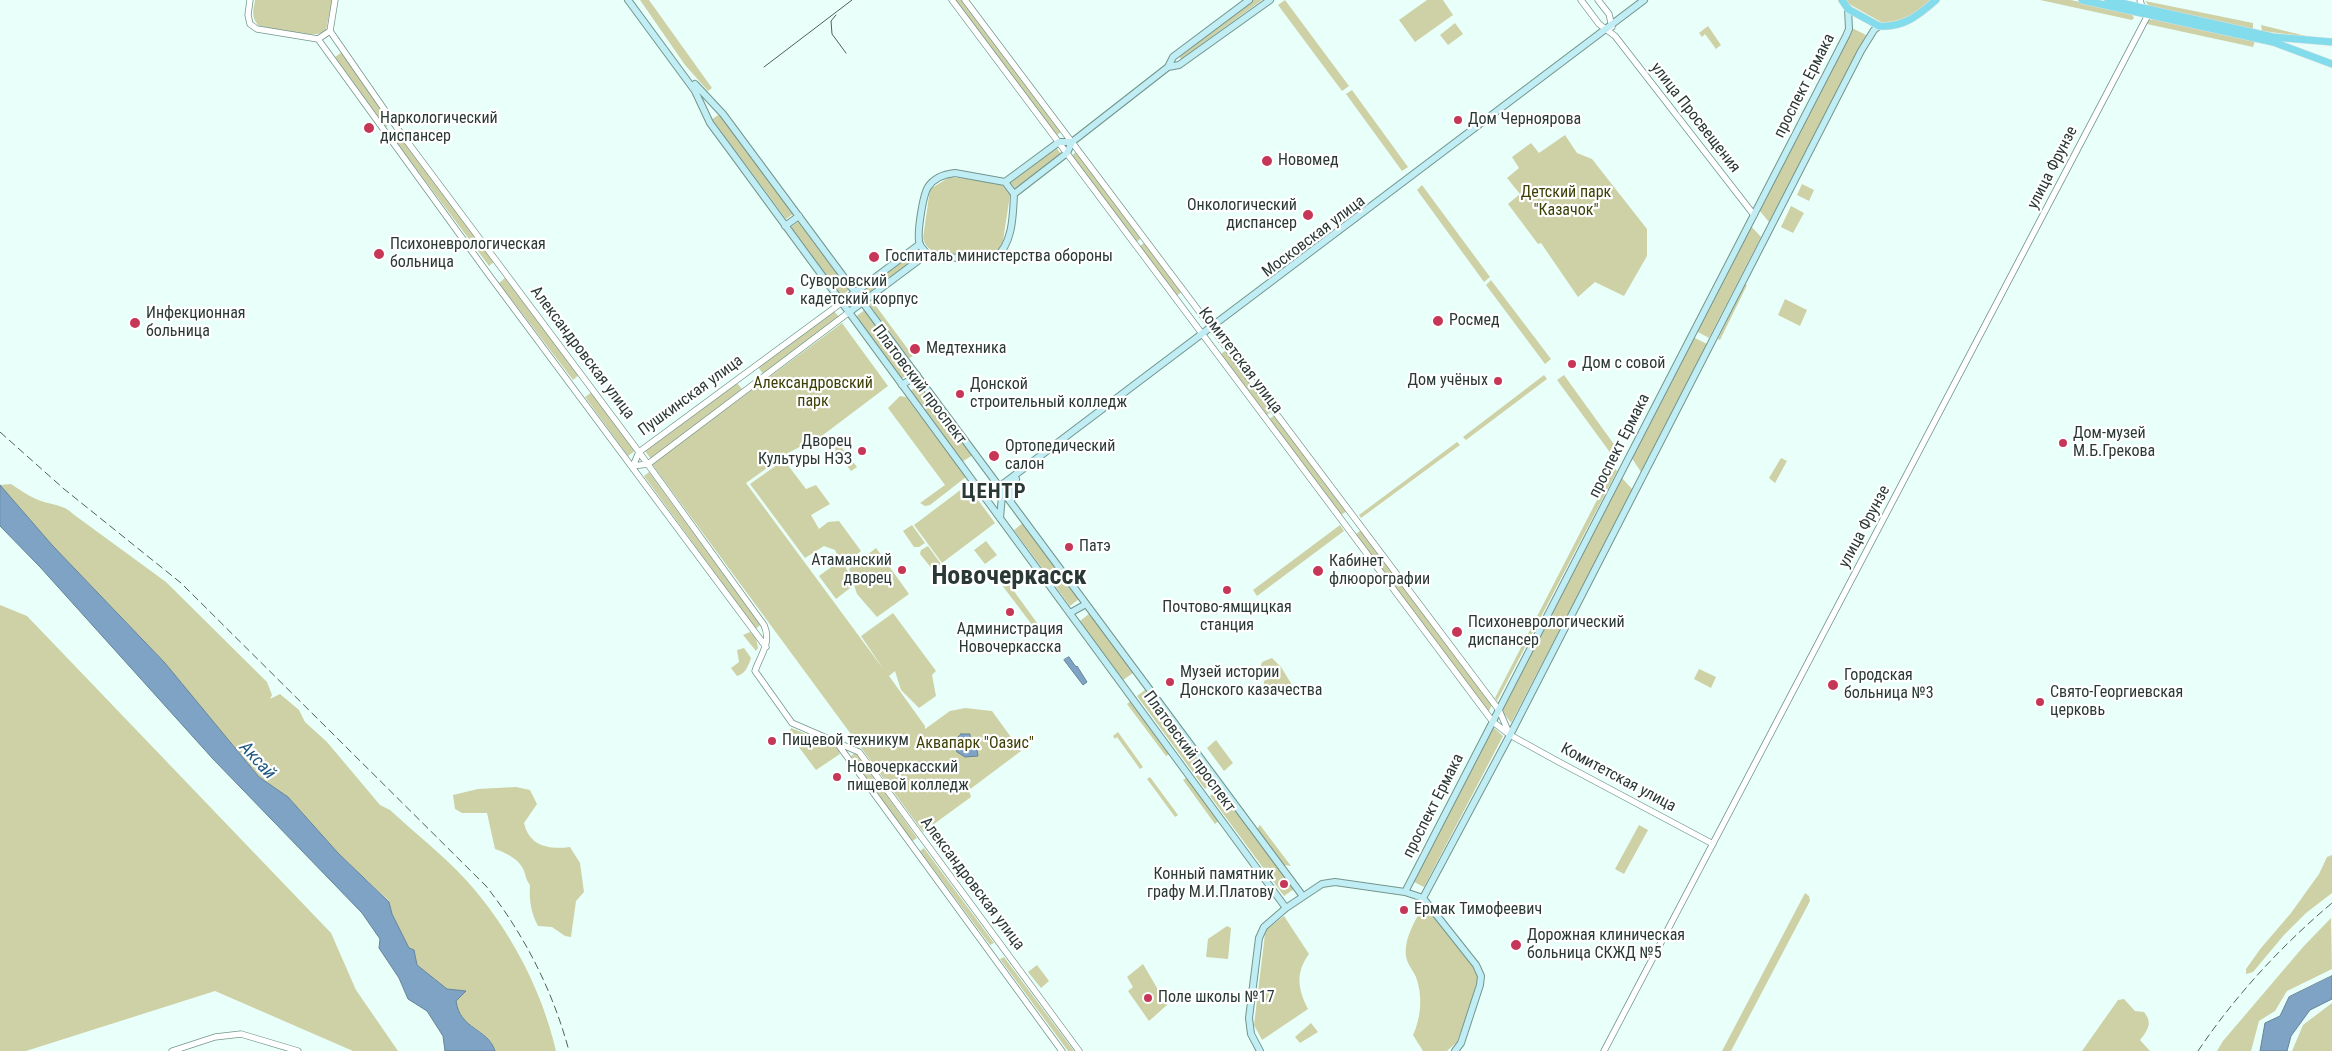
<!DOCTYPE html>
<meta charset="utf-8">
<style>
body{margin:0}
canvas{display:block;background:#e9fff9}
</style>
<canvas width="2332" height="1051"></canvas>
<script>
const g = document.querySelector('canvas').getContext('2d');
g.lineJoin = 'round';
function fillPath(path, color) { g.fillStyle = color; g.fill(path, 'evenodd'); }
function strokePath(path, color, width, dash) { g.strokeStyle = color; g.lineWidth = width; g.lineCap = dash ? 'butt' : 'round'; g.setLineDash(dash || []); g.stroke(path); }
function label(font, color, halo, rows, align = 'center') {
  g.font = font + ' "Roboto Condensed",sans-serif'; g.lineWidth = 4.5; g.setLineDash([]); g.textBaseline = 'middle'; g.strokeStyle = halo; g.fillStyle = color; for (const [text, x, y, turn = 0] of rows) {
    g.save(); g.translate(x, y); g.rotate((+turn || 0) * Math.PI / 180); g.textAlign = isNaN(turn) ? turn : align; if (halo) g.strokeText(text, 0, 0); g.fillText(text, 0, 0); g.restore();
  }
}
fillPath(new Path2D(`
 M255 0H332L326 30C316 41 274 28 259 26 251 18 253 11 255 0Z
 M640 0H649L712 88 708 91 685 65Z
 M955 0H963L1061 132 1057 135Z
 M1253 0H1262L1181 59 1179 56Z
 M1285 0 1349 86 1342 91 1278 5Z
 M1427 0H1443L1453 15 1415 42 1399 20Z
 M1846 0H1930C1916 13 1902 23 1881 22L1849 4Z
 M2040 0H2071L2131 13 2134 18 2132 20Z
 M2145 1 2253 23V29L2150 7Z
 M2155 19 2255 41 2253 47 2147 24 2149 20Z
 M1455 23 1463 34 1448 45 1440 35Z
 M2261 25 2310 37 2262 31Z
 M1708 26 1721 45 1716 49 1705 34 1702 37 1699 33Z
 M1852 28 1866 35 1769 222 1759 210Z
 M342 52 391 123 386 127 335 57Z
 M1352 90 1408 167 1402 171 1346 94Z
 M720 114 793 214 786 219 712 119Z
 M1565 135 1577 153 1592 159 1647 229V256L1624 296 1595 282 1578 297 1541 243 1538 244 1508 204 1520 194 1507 178 1519 168 1512 157 1531 143 1539 153Z
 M402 140 494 262 489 266 397 143Z
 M1056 147 1061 154 1016 189 1010 182Z
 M1077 151 1142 238 1136 242 1071 156Z
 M950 177 1000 183 1010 195 1003 241 998 252 989 257 935 252C928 249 925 245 923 238L930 189Z
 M1802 184 1814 190 1809 201 1797 195Z
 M1422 185 1490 277 1484 282 1417 190Z
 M1791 206 1804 213 1793 233 1781 227Z
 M798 222 849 290 841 296 791 227Z
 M1751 226 1761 237 1709 338 1696 331Z
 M1145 242 1182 292 1176 296 1139 247Z
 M917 250 922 256 870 295 865 288Z
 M505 278 579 375 573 380 499 283Z
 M1491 280 1551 359 1545 364 1486 285Z
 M1744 284 1747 285 1720 340 1718 339Z
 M1785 299 1807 310 1800 326 1778 315Z
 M873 302 913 356 909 358 869 304Z
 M866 309 912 371 900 380 854 318Z
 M834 311 839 317 763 374 758 367Z
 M842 323 888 386 823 435 788 453 746 483 884 670 861 636 893 613 936 671 932 675 936 696 919 708 901 690 895 671 889 676 925 726V729L950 711 965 708 992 711 1021 751 969 790 971 797 923 832 652 464Z
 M1693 337 1707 344 1641 472 1631 457Z
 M1226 350 1272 411 1267 415 1221 354Z
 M1544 375 1547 379 1466 440 1463 437Z
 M1564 375 1621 454 1617 462 1557 380Z
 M737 383 742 389 651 459 645 451Z
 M920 384 973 455 962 462 909 392Z
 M592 392 636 450 628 456 585 397Z
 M900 396 906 397 966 477 930 505 925 506 920 503 945 485 888 408Z
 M1275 415 1347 511 1341 515 1269 419Z
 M1457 442 1460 445 1361 518 1359 515Z
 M839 444 857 467 851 471 835 450 836 446Z
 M1781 458 1787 461 1775 483 1769 478Z
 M784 460 806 489 816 485 830 504 811 515 819 529 828 522 839 521 861 551 844 564 853 582 849 569 876 548 909 594 877 617 857 594 854 585 836 599 819 576C828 569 842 563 835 550L824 546 805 558 750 484Z
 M1614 467 1617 471 1497 701 1495 698Z
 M649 472 760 625 756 629 644 476Z
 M1621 477 1633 490 1511 723 1500 708Z
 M11 484C19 489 27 495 36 499 49 505 64 504 73 514L166 582 267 682 272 695 270 699 280 694 299 710 305 722 327 742 380 805 390 810C415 833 443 855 466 880 508 926 542 989 556 1051H495C487 1026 460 1030 456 1001L466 991 447 989 417 965 414 950 409 948 392 914 389 901 338 853 288 797 259 777 165 663 52 545 0 485Z
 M967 485 995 523 942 563 914 525Z
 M1023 523 1079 599 1070 606 1014 530Z
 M912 525 925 543 919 547H914L903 531Z
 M1340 525 1344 531 1257 596 1253 590Z
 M1362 529 1492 705 1488 713 1355 535Z
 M986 541 997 555 985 564 974 550Z
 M928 546 941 564 933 570 920 554 921 550Z
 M1000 572 1040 627 1036 630 995 576Z
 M0 605 27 616 331 933 356 990 398 1051H353L215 991 26 1051H0Z
 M1090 613 1133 673 1123 680 1080 621Z
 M750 632 756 638 758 648 756 651 743 635Z
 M744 648 751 658C748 667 745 674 737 676L731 668 739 662 737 650Z
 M1272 658 1281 667 1292 685 1283 695 1280 692H1272L1264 687V681L1273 677 1267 669H1262L1261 665 1262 662Z
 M1699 669 1716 677 1711 688 1694 679Z
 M1145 690 1213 782 1205 789 1137 696Z
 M1132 700 1171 753 1166 756 1127 704Z
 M1493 727 1503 736 1424 887 1414 882Z
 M791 728 837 746 840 754 816 770 789 734Z
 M1118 732 1143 767 1140 769 1117 737 1115 739 1113 736Z
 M1216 740 1233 763 1224 771 1207 748Z
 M856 752 917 838 912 841 851 756Z
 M1189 776 1221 819 1215 824 1183 780Z
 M1150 777 1178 815 1175 817 1147 779Z
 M516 787 530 790 537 804 524 823C529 846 549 850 570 847L580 863 584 892 576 901 571 937 565 936 552 927 538 926C531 913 529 900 530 885 525 879 526 873 522 867 517 858 504 852 495 849L487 813H462L455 809 453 795 478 789Z
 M1219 789 1294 889 1284 896 1210 796Z
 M1260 825 1291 866 1284 865 1257 829Z
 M1639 825 1648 830 1624 874 1615 869Z
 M924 848 994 943 990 945 920 851Z
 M2332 855V893L2306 913 2284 935 2253 972 2246 974V969L2261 948 2291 913 2319 874 2327 857Z
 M1805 893 1809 896 1810 901 1731 1051H1722Z
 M1424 904 1475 967C1483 988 1467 1016 1459 1036L1457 1042 1447 1051H1423L1413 1035C1421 1018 1423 996 1416 977 1413 970 1407 964 1406 956 1404 937 1416 920 1424 904Z
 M1284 916 1309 954C1295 973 1298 989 1308 1009L1262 1040 1254 1025 1265 934 1266 930Z
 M2331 918 2332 969 2287 991 2275 1011 2259 1021 2251 1051H2217L2223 1041 2303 947Z
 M1227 926 1231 928 1228 959 1206 957 1208 939Z
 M1004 957 1074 1051H1068L1000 959Z
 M1143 964 1167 1005 1149 1021 1128 991 1133 987 1127 977Z
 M1037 965 1049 981 1041 988 1028 972Z
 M2124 999 2135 1011 2144 1012C2153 1023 2148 1030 2140 1040L2150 1051H2082L2118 1000Z
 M2332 1003V1051H2292L2303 1025Z
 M1311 1023 1318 1032 1300 1043 1295 1037Z`), '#cdd1a5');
const water = new Path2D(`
 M0 485 52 545 165 663 259 777 288 797 338 853 389 902 392 914 409 948 414 950 417 965 447 989 466 991 456 1001C460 1030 488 1028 495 1051H445L443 1036 427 1011 408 999 399 978 379 948 380 939 362 913 213 759 40 567 0 526Z
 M1069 657 1076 667 1077 666 1087 682 1083 685 1064 660Z
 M961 734H970V739L967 741 976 744 978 756 965 757 957 752C953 745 955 739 961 734Z
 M2332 976V999L2310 1010 2291 1036 2287 1051H2260L2265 1023 2280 1016 2289 997Z`);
fillPath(water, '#7ea3c4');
strokePath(water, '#658399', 1);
const tertiary = new Path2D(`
 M250 0 248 15 250 24 257 29 318 39 330 31 335 0
 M952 0 1493 722 1510 735 1559 762 1713 844
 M965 0 1499 710 1509 733
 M1581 0 1599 24 1615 36 1754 215
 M1598 0 1609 14 1612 27
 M2140 0 2142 7
 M330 31 400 132 639 452 764 625C772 642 760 656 755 671L792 723 859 752 1079 1051
 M318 39 489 275 766 647
 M633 466 639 452 841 303
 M633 466 648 464 848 313
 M837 743 1062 1051
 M172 1051 215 1037 241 1034 298 1051
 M1604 1051 2148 15`);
const secondary = new Path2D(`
 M628 0 695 91 710 123 730 150 1286 908
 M1168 67 1179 65 1270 0
 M695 84 723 114 1302 895
 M955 173 1005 182 1014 194C1013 215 1013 244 995 258L965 259 927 254C925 251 922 248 920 245 916 236 923 195 928 187 934 178 945 174 955 173Z
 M1005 182 1059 142H1072
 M1014 194 1067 153 1072 142 1168 67 1173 57 1249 0
 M785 226 799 216
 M841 303 920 244
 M848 313 927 254
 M902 385 917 375
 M1011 501 1010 483 1016 479
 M1000 518 1003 484 1644 0
 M1070 613 1086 604
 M1405 892 1846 36 1849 29 1848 9
 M1423 898 1510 735 1861 51 1874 30 1879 26
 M1260 1051 1251 1034 1249 1018 1259 938 1264 927 1286 908 1322 884 1335 882 1405 892 1423 898 1476 965 1481 976 1480 985 1461 1043 1455 1051`);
const primary = new Path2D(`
 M1842 0 1848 9 1879 26C1903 28 1919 15 1936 0
 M2082 0 2273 42 2332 64
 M2108 0 2273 37 2332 42`);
strokePath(tertiary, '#73968d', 7);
strokePath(secondary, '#73968d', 8);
strokePath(primary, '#dddfdf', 8);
strokePath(tertiary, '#fff', 5.5);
strokePath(secondary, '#c1edf5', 6);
strokePath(primary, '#83dceb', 7);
strokePath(new Path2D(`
 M836 15 831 21 832 34 846 53
 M764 67 852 0`), '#4f5f5a', 1);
strokePath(new Path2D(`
 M0 432 64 489 181 583 486 886C524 934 553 991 569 1051
 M2198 1051C2235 996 2281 946 2332 903`), '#4f5f5a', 1, [8, 4]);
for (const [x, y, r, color] of [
 [1458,120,5,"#c63657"],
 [369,128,6,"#c63657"],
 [1267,161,6,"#c63657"],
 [1308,215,6,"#c63657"],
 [379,254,6,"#c63657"],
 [874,257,6,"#c63657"],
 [790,291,5,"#c63657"],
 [1438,321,6,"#c63657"],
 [135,323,6,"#c63657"],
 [915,349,6,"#c63657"],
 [1572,364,5,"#c63657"],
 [1498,381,5,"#c63657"],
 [960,394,5,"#c63657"],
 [2063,443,5,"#c63657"],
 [862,451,5,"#c63657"],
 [994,456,6,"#c63657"],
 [1069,547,5,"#c63657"],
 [902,570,5,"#c63657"],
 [1318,571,6,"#c63657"],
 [1227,590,5,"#c63657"],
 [1010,612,5,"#c63657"],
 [1457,632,6,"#c63657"],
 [1170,682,5,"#c63657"],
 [1833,685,6,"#c63657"],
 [2040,702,5,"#c63657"],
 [772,741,5,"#c63657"],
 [837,777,5,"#c63657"],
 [1284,884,5,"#c63657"],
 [1404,910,5,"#c63657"],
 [1516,945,6,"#c63657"],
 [1148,998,5,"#c63657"]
]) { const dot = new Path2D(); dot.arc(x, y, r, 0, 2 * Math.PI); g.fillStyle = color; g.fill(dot); strokePath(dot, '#fff', 2); }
label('16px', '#2a3935', '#fff', [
 ["проспект Ермака",1805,86,-63],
 ["улица Просвещения",1695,118,52],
 ["улица Фрунзе",2053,168,-63],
 ["Московская улица",1314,237,-37],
 ["Александровская улица",582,353,53],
 ["Комитетская улица",1240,361,53],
 ["Платовский проспект",919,385,53],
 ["Пушкинская улица",691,396,-36],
 ["проспект Ермака",1620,446,-63],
 ["улица Фрунзе",1865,527,-62],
 ["Платовский проспект",1189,752,54],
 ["Комитетская улица",1618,778,28],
 ["проспект Ермака",1434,806,-63],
 ["Александровская улица",972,884,53]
]);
label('16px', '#2a3935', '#fff', [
 ["Наркологический",380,119],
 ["диспансер",380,137],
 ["Дом Черноярова",1468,120],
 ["Новомед",1278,161],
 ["Онкологический",1297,206,"right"],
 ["диспансер",1297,224,"right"],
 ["Психоневрологическая",390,245],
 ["больница",390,263],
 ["Госпиталь министерства обороны",885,257],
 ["Суворовский",800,282],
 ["кадетский корпус",800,300],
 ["Инфекционная",146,314],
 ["больница",146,332],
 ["Росмед",1449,321],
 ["Медтехника",926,349],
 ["Дом с совой",1582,364],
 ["Дом учёных",1488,381,"right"],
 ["Донской",970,385],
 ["строительный колледж",970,403],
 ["Дом-музей",2073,434],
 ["М.Б.Грекова",2073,452],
 ["Дворец",852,442,"right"],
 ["Культуры НЭЗ",852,460,"right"],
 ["Ортопедический",1005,447],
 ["салон",1005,465],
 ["Патэ",1079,547],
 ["Атаманский",892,561,"right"],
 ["дворец",892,579,"right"],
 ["Кабинет",1329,562],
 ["флюорографии",1329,580],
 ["Почтово-ямщицкая",1227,608,"center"],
 ["станция",1227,626,"center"],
 ["Психоневрологический",1468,623],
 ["диспансер",1468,641],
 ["Администрация",1010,630,"center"],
 ["Новочеркасска",1010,648,"center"],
 ["Музей истории",1180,673],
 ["Донского казачества",1180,691],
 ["Городская",1844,676],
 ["больница №3",1844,694],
 ["Свято-Георгиевская",2050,693],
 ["церковь",2050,711],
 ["Пищевой техникум",782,741],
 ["Новочеркасский",847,768],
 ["пищевой колледж",847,786],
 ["Конный памятник",1274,875,"right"],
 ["графу М.И.Платову",1274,893,"right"],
 ["Ермак Тимофеевич",1414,910],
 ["Дорожная клиническая",1527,936],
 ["больница СКЖД №5",1527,954],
 ["Поле школы №17",1158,998]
], 'left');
label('16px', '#3d3f05', '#fff', [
 ["Детский парк",1566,193],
 ["\"Казачок\"",1566,211],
 ["Александровский",813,384],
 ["парк",813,402],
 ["Аквапарк \"Оазис\"",975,744]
]);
label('italic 18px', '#1e5885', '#fff', [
 ["Аксай",257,761,47]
]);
g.letterSpacing = '1px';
label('bold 21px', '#2a3935', '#fff', [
 ["ЦЕНТР",994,493]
]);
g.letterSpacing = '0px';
label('bold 26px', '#2a3935', '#fff', [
 ["Новочеркасск",1009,577]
]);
</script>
